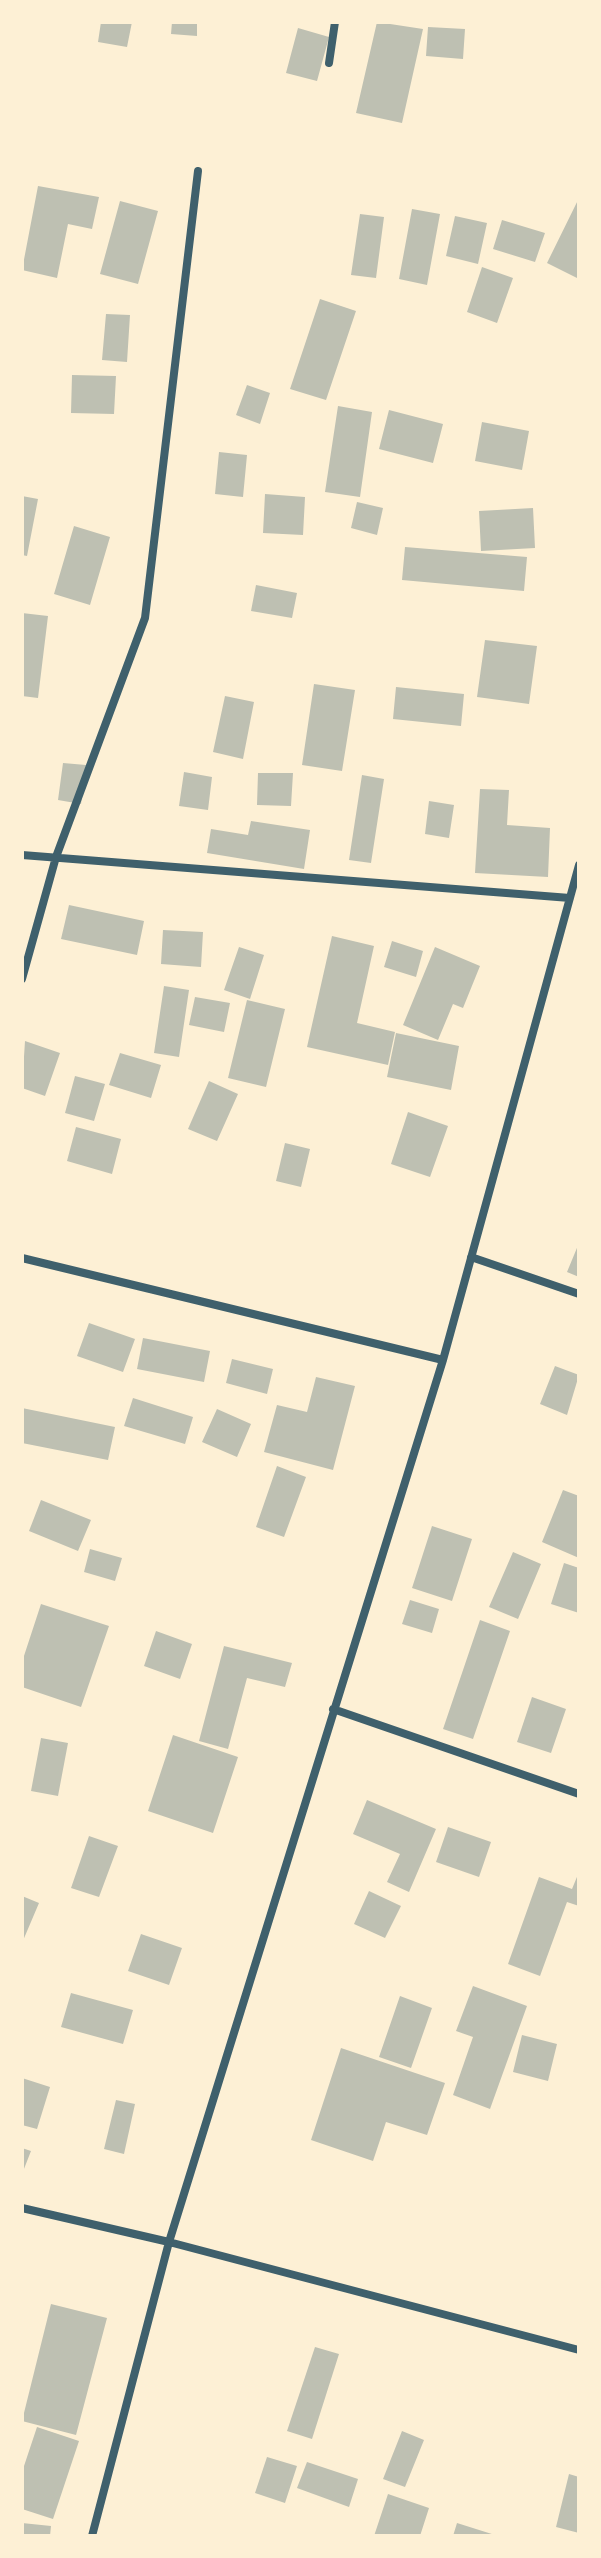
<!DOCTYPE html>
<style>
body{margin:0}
#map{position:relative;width:601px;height:2558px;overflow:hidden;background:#fdf0d5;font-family:Spectral,serif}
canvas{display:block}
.frame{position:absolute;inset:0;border:24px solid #fdf0d5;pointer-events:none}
</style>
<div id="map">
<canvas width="601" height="2558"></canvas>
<div class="frame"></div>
</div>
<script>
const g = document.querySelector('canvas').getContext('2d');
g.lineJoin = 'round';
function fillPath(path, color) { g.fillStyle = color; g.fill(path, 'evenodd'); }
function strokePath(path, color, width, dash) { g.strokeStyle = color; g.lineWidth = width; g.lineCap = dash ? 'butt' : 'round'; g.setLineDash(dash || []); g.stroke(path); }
fillPath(new Path2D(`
 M101 22H132L127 47 98 42Z
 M172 22H197V36L171 34Z
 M377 22 423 29 402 123 356 113Z
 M428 27 465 29 463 59 426 56Z
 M298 28 329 37 317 81 286 73Z
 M38 186 99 197 92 229 68 224 57 278 22 270Z
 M579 198V279L547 263Z
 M120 201 158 211 138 284 100 274Z
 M412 209 440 214 427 285 399 279Z
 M360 214 384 217 376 278 351 275Z
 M455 216 487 223 478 264 446 256Z
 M502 220 545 233 535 262 493 249Z
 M482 267 513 278 497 323 467 312Z
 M320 299 356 311 326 400 290 389Z
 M106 314 130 315 127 362 102 360Z
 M72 375 116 376 114 414 71 413Z
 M247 385 270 393 260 424 236 415Z
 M338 406 372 412 360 497 325 492Z
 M389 410 443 424 433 463 379 449Z
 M482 422 529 431 522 470 475 461Z
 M219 452 247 455 243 497 215 494Z
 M265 494 305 497 303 535 263 533Z
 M22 496 38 499 27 556 22 555Z
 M357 502 383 508 377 535 351 528Z
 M533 508 535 548 481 551 479 511Z
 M74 526 110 537 90 605 54 594Z
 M405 547 527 557 524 591 402 580Z
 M256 585 297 593 292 618 251 611Z
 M22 613 48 616 38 698 22 696Z
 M485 640 537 646 529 704 477 697Z
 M314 684 355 690 342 771 302 765Z
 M396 687 464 694 461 726 393 719Z
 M225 696 254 702 243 759 213 752Z
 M63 763 86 765 81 804 58 800Z
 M184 772 212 777 208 810 179 806Z
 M258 773H293L291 806 257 805Z
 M362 775 384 779 371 863 349 860Z
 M480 789 509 790 507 825 550 828 548 877 475 873Z
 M429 801 454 805 449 838 425 834Z
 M251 821 310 830 304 869 207 853 211 829 248 835Z
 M69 905 144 921 137 955 61 939Z
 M163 930 203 932 201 967 161 964Z
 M332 936 374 946 357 1023 395 1032 388 1065 307 1047Z
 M392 941 423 951 416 977 384 967Z
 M239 947 264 955 250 999 224 990Z
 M435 947 480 966 463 1008 453 1004 438 1040 403 1025Z
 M164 986 189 990 179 1057 154 1053Z
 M195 997 230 1003 224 1032 189 1025Z
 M247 1000 285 1009 266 1087 228 1078Z
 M396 1033 459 1046 451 1090 387 1077Z
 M25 1041 60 1053 45 1096 22 1088Z
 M120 1053 161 1065 151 1098 109 1085Z
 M75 1076 105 1084 94 1121 65 1113Z
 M209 1081 238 1094 217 1141 188 1129Z
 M408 1112 448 1126 430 1177 391 1164Z
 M76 1127 121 1139 112 1174 67 1161Z
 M285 1143 310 1149 301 1187 276 1181Z
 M579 1243V1277L567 1272Z
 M89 1323 135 1339 123 1372 77 1356Z
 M143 1338 210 1351 204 1382 137 1369Z
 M232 1359 273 1369 267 1394 226 1383Z
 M555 1366 579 1375 567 1415 540 1404Z
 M316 1377 355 1386 333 1470 264 1452 277 1405 307 1412Z
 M133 1398 193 1417 185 1444 124 1426Z
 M22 1408 115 1427 108 1460 22 1443Z
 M217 1409 251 1424 237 1457 202 1442Z
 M277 1466 306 1477 284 1537 256 1527Z
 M563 1490 579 1496V1558L542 1542Z
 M41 1500 91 1520 78 1551 29 1531Z
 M432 1526 472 1539 452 1601 412 1588Z
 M90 1549 122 1558 115 1581 84 1572Z
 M513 1552 541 1564 518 1619 489 1607Z
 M564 1563 579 1568V1613L551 1604Z
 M410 1600 439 1609 432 1633 402 1624Z
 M41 1604 109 1626 81 1707 22 1687V1662Z
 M480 1620 510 1631 473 1739 443 1729Z
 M156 1631 192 1644 180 1679 144 1666Z
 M224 1646 292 1663 285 1687 247 1678 228 1749 199 1741Z
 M532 1697 566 1709 551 1753 517 1742Z
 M173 1735 238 1757 213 1833 148 1811Z
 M41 1738 68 1743 58 1796 31 1791Z
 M367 1800 436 1829 409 1892 387 1882 400 1854 353 1834Z
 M448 1827 491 1842 479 1877 436 1862Z
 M89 1836 118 1846 99 1897 71 1888Z
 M579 1872V1906L567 1902 540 1976 508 1964 539 1877 572 1889Z
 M369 1891 401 1906 385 1938 354 1924Z
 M22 1896 39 1903 22 1943Z
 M141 1934 182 1948 169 1985 128 1971Z
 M473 1986 527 2006 490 2109 453 2095 473 2037 456 2031Z
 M71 1993 133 2010 123 2044 61 2027Z
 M400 1996 432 2008 411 2068 379 2057Z
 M522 2035 557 2044 548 2081 513 2072Z
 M341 2048 445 2083 427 2135 386 2122 373 2161 311 2140Z
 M22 2078 50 2087 37 2129 22 2125Z
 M116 2100 135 2104 124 2154 104 2149Z
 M22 2148 31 2151 22 2174Z
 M51 2304 107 2318 76 2435 22 2421Z
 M315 2347 339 2354 312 2439 287 2431Z
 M37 2427 79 2441 53 2519 22 2509V2472Z
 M402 2431 424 2440 405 2487 383 2479Z
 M267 2457 297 2466 285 2503 255 2493Z
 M307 2462 358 2479 349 2507 297 2488Z
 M569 2474 579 2477V2533L556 2527Z
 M388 2494 429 2508 420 2536H374Z
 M22 2523 51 2526 50 2536H22Z
 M457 2523 495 2535V2536H453Z`), '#bec0b2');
strokePath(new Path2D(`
 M329 63 335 22
 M22 855 570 898
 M22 979 56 857 145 618 198 171
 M471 1257 579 1294
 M22 1258 443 1360
 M333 1709 579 1794
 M22 2208 169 2242 579 2350
 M92 2536 169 2242 443 1360 579 865`), '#3f606c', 8);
</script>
